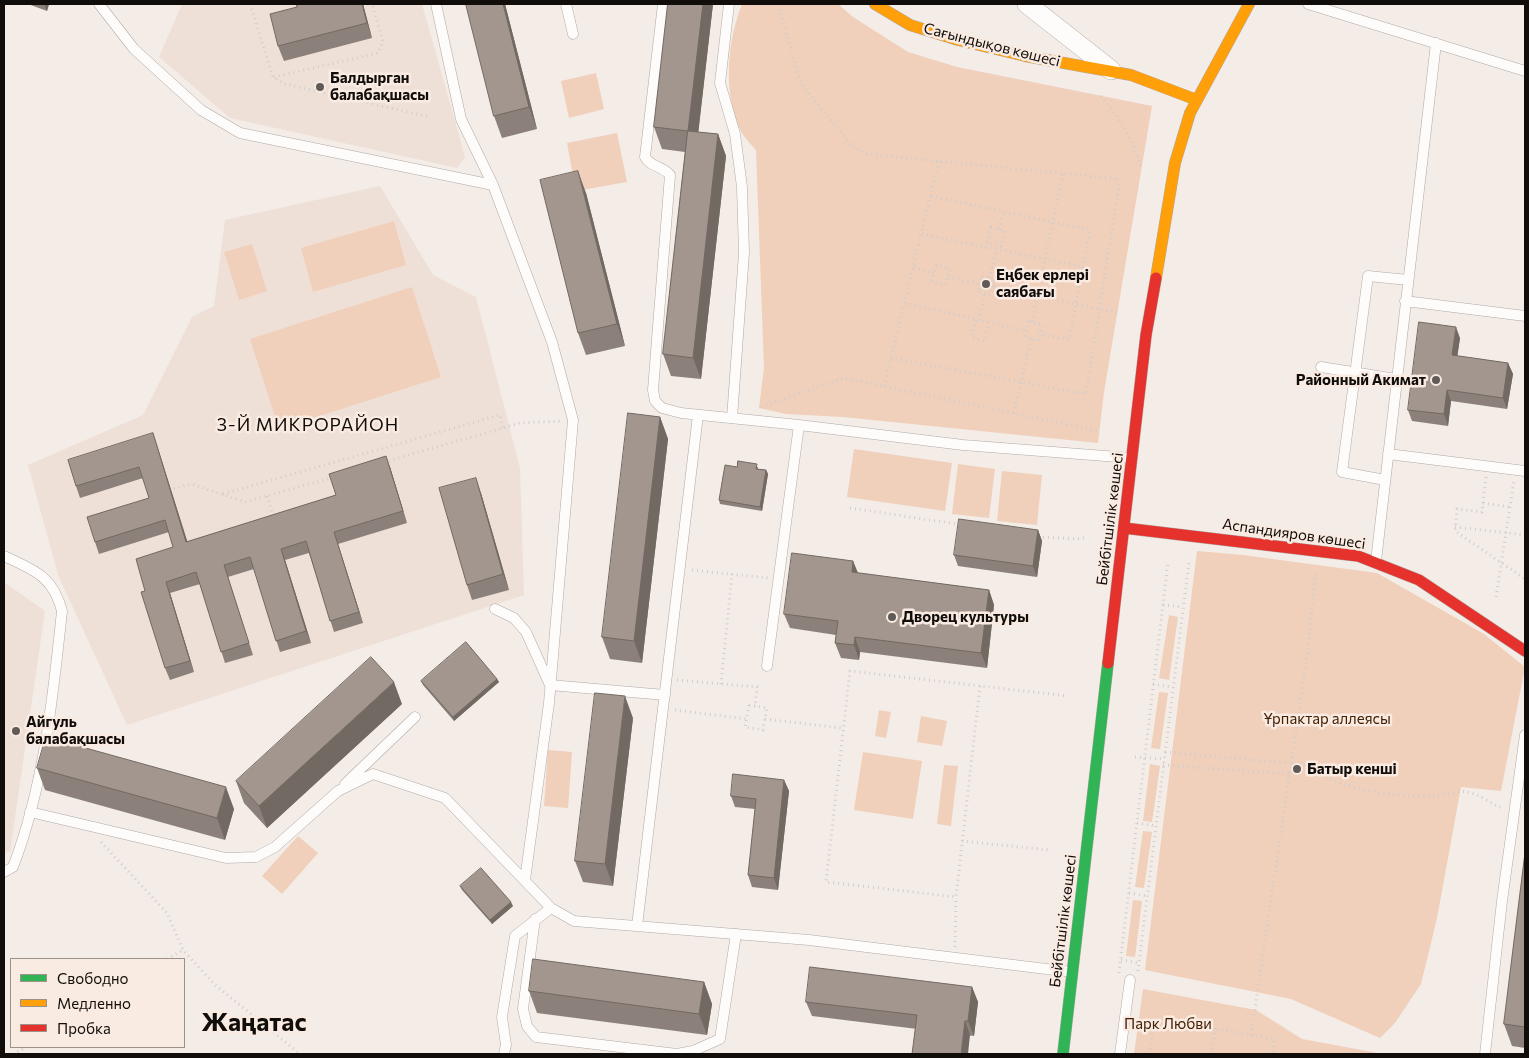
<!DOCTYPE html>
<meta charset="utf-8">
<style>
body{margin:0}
#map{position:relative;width:1529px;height:1058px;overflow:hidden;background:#f4ece7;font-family:Commissioner,sans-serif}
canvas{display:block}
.frame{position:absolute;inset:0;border:5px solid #110d0a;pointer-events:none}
.legend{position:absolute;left:10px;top:958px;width:175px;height:90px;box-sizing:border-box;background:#f9ebe2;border:1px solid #9c928c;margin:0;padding:6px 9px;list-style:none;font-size:15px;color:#110d0a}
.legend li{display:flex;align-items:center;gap:10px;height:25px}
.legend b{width:25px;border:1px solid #9c928c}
</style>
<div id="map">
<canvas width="1529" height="1058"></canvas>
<div class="frame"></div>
<ul class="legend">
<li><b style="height:6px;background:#30b455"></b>Свободно</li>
<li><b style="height:6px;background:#ff9f0a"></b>Медленно</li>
<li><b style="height:6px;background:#e5322d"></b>Пробка</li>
</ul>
</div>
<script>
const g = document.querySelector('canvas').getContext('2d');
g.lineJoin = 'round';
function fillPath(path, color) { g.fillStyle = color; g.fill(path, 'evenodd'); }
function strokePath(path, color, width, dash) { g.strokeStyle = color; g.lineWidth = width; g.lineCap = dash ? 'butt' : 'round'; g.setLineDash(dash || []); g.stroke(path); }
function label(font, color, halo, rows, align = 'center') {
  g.font = font + ' Commissioner,sans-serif'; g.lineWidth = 5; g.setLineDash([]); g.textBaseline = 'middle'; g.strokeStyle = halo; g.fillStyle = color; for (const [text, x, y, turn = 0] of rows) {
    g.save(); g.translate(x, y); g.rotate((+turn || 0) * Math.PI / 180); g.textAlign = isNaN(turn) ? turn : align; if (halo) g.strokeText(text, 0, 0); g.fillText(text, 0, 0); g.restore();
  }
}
fillPath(new Path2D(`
 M182 4H422L465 157 457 168 230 118 159 57Z
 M380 186 433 275 476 297 520 468 524 595 127 725 58 575 28 465 143 415 192 317 214 306 225 220Z
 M4 582 45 611 10 852 4 851Z`), '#efe0d7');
fillPath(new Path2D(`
 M742 4H838L853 17 908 52 957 67 1152 106 1104 392 1098 443 843 417 786 414 759 408 764 368 756 150C749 142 741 134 738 125 723 87 728 40 742 4Z
 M596 73 604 109 569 118 561 81Z
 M617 133 627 182 576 191 567 143Z
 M394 221 406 265 313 292 301 248Z
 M252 244 267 291 239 300 224 252Z
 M412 287 441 377 279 429 250 339Z
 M854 449 952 463 945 511 847 497Z
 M958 464 995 469 989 518 952 514Z
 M1002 471 1042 475 1037 525 997 521Z
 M1197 551 1243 555 1377 573 1484 634 1525 667 1501 791 1461 787 1437 918 1421 984 1395 1023 1380 1038 1291 999 1145 970Z
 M1169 615 1178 617 1169 680 1159 678Z
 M1159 692 1168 693 1160 749 1151 748Z
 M879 710 891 712 886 738 875 736Z
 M921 716 947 721 942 746 917 742Z
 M548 750 572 752 568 808 544 806Z
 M863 752 922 761 913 819 854 810Z
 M1150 764 1160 766 1152 822 1143 821Z
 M944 765 958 766 951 826 937 824Z
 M1143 831 1152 832 1144 888 1135 887Z
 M298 836 318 853 282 894 262 876Z
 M1133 900 1142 901 1135 957 1126 956Z
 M1143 989 1256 1010 1302 1039 1383 1054H1134Z`), '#f0cfbb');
const lane = new Path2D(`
 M99 4 134 49 201 110 240 133 493 185
 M436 4 461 119 493 185 552 342 573 420 549 703 525 880
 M566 4 573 34
 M663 4 645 157C650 167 663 166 670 175L653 390 655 401 662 408 681 413 799 425 963 445 1131 458
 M729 4 720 83 735 134 742 187 744 253 732 418
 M1308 4 1525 71
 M1405 301 1525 316
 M1321 367 1396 379
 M1388 454 1525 471
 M1385 480 1342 472 1368 276 1408 280
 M4 556C34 570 53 576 62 611 53 697 44 786 13 867L4 872
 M1376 561 1436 43
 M495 609 514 618 526 632 550 685 665 695
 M767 666 799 425
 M345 784 415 717
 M30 812 226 858 256 857 275 847 338 791 373 774 445 798 551 908 574 921 809 940 1071 972
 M535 919 523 1009 527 1026 536 1037 677 1054 693 1051 720 1039 736 934
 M637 926 698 415
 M504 1054 506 1045 502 1017 515 936 551 908
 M1120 1054 1130 980
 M1485 1054 1502 901 1525 735`);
const street = new Path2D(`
 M1027 4 1111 70`);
const fast = new Path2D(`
 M1063 1054 1108 663`);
const slow = new Path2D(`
 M875 4 910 25 958 40 1025 56 1131 75 1197 100
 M1156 278 1175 163 1190 113 1249 4`);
const jam = new Path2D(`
 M1124 528 1358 556 1419 580 1525 651
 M1108 663 1146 335 1156 278`);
strokePath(lane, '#b0a9a6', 11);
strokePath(street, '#b0a9a6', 20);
strokePath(fast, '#b0a9a6', 12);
strokePath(slow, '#b0a9a6', 12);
strokePath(jam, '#b0a9a6', 12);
strokePath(new Path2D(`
 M250 4 273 77 285 84 430 117
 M778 4 801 84 853 147 866 154 1120 179 1086 394 891 358
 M274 77 378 53 383 41 372 4
 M1101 96C1119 118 1134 140 1141 167
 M931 196 1090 230 1069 340 1041 334
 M991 227 1005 231 1001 246 987 243Z
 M998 229 1004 212
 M922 234 1083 267
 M936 265 950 269 945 285 932 281Z
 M914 267 934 273
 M982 276 995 280 991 295 978 292Z
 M948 277 980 284
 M989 278 997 249
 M994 286 1117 313
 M905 303 1027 331
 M976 320 971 337 984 341 989 323
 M979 320 985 294
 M1029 322 1043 325 1038 341 1025 337Z
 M1032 322 1063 173
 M884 386 939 161
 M761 407 843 378 1100 431
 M1014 413 1031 339
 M384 462 520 423 562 421
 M1486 477 1482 512 1457 509 1455 531 1525 579
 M169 490 191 484 245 502 335 477
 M223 494 500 415 503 428
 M267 496 274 517
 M1483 503 1510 507
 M850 508 963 525
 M1455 527 1525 535
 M1038 537 1077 539 1087 537
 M692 570 768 578
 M1496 597 1514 481
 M1163 605 1183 607
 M677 680 757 687 755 707
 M721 684 732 574
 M1153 684 1173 687
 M980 686 956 897 826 882 850 671 1068 696
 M749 705 767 708 763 730 745 727Z
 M675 710 746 719
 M765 719 841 728
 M1165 752 1308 765C1342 792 1391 796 1433 796 1444 795 1458 790 1468 792 1478 794 1489 802 1499 807H1504
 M1135 757 1164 759
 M1163 765 1289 774
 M1137 823 1156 826
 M962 841 1049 850
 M101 842 167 913 183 950 214 984 300 1054
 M1129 893 1147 896
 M955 947 956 897
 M167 959 183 950
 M1121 960 1139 963
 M1138 971 1189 562
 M1119 973 1168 562
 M1251 1035 1306 663 1316 572
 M13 1054 27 1047
 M1150 1054 1154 1018 1274 1039 1273 1054
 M1212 1054 1215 1028`), '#d0cdcb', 3, [1, 4]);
strokePath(lane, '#fdfcfb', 10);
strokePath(street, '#fdfcfb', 19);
strokePath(fast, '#30b455', 11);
strokePath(slow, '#ff9f0a', 11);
strokePath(jam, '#e5322d', 11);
fillPath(new Path2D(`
 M28 4H49L47 11Z
 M296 4H363L372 38 284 61 278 46 297 7Z
 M466 4H505L537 129 502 138 494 116Z
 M668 4H713L698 132 718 134 726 156 701 379 671 376 663 354 685 152 662 149 654 127Z
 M586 193 625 346 586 355 578 333Z
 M1460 338 1457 356 1508 363 1513 374 1507 409 1451 401 1448 426 1412 421 1408 410Z
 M660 417 668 439 642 663 610 659 602 637Z
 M153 433 187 542 336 495 390 467 407 523 338 544 363 623 334 632 309 553 285 560 311 643 280 652 254 569 228 577 253 655 225 663 200 584 170 593 194 672 170 680 165 668 145 591 173 547 169 532 99 554 95 542 149 498 143 478 80 498 76 486Z
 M737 467H758V469L766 470 768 474 762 511 720 504 719 500Z
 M481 493 509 590 472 600 467 585Z
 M1038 530 1042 541 1037 577 958 566 954 555Z
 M853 561 858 573 989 590 994 605 987 668 860 652 859 660 841 658 835 643 836 635 790 628 784 614Z
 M497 679 499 682 454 721 423 685 421 681Z
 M402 704 267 828 244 803 236 781Z
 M633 718 613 886 583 882 575 861Z
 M37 768 234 809 225 840 45 790Z
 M784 780 789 791 778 890 752 887 748 875 755 809 735 807 731 796Z
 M1525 853V1048L1512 1046 1504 1024Z
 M460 886 513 906 492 924 462 890Z
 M704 982 712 1004 707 1035 537 1013 529 991Z
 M972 987 978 1002 974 1036 812 1016 806 1002Z`), '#8c817a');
fillPath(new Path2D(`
 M44 4H49L47 11Z
 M362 4H363L372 38 367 23Z
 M503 4H505L537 129 529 107Z
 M703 4H713L696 153 688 131Z
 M718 134 726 156 701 379 693 358Z
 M578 171 586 193 625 346 617 324Z
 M1456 327 1460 338 1456 366 1452 355Z
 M1508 363 1513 374 1507 409 1503 398Z
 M1447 390 1451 401 1448 426 1444 414Z
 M660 417 668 439 642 663 634 641Z
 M153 433 157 445 191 553 186 542Z
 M386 456 390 467 407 523 403 511Z
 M766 470 768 474 762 511 760 507Z
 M476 478 481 493 509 590 503 574Z
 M1038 530 1042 541 1037 577 1033 566Z
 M334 532 338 544 363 623 359 612Z
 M281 549 285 560 311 643 306 631Z
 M853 561 859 576 852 572Z
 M166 582 170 593 194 672 190 661Z
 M989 590 994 605 987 668 981 653Z
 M855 637 860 652 859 660 854 645Z
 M497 679 499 682 454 721 453 717Z
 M394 682 402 704 267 828 259 806Z
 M625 696 633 718 613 886 605 864Z
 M784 780 789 791 778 890 774 878Z
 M226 787 234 809 225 840 217 818Z
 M511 902 513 906 492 924 490 920Z
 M704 982 712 1004 707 1035 699 1014Z
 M972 987 978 1002 974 1036 968 1021Z
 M965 1021 970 1035 968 1054H961Z`), '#726963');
const building = new Path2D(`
 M296 4H362L367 23 278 46 270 14 297 7Z
 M466 4H503L529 107 494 116Z
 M668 4H703L688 131 654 127Z
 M688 131 718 134 693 358 663 354Z
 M578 171 617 324 578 333 540 180Z
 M1419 322 1456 327 1452 355 1508 363 1503 398 1447 390 1444 414 1408 410Z
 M628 413 660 417 634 641 602 637Z
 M153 433 186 542 336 495 329 474 386 456 403 511 334 532 359 612 330 621 306 541 281 549 306 631 276 641 250 557 224 565 249 643 221 652 196 572 166 582 190 661 165 668 141 592 145 591 136 559 173 547 165 520 95 542 87 517 149 498 139 467 76 486 68 460Z
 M738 461 757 464 756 469 766 470 760 507 719 500 725 465 737 467Z
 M476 478 503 574 467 585 439 488Z
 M959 519 1038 530 1033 566 954 555Z
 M792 553 853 561 852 572 989 590 981 653 855 637 854 645 835 643 838 621 784 614Z
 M466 642 497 679 453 717 421 681Z
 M371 657 394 682 259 806 236 781Z
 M595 693 625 696 605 864 575 861Z
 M46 737 226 787 217 818 37 768Z
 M733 774 784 780 774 878 748 875 756 799 731 796Z
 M1525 853V1027L1504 1024Z
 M481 868 511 902 490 920 460 886Z
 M533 959 704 982 699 1014 529 991Z
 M810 967 972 987 968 1021H965L961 1054H912L917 1015 806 1002Z`);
fillPath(building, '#a3968e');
strokePath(building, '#726963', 1);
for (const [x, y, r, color] of [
 [320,87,5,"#605b57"],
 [986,284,5,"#605b57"],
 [1436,380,5,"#605b57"],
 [892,617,5,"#605b57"],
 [16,731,5,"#605b57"],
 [1297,769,5,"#605b57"]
]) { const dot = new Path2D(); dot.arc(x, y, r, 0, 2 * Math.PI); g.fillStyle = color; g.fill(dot); strokePath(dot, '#f9ebe2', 2); }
label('15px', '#110d0a', '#f9ebe2', [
 ["Сағындықов көшесі",992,45,14],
 ["Бейбітшілік көшесі",1110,519,-83],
 ["Аспандияров көшесі",1294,534,8],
 ["Бейбітшілік көшесі",1063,921,-83]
]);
label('bold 15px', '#110d0a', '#f9ebe2', [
 ["Балдырган",330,78],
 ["балабақшасы",330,95],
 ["Еңбек ерлері",996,275],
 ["саябағы",996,292],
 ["Районный Акимат",1426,380,"right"],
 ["Дворец культуры",902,617],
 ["Айгуль",26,722],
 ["балабақшасы",26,739],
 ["Батыр кенші",1307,769]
], 'left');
label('15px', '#432005', '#f9ebe2', [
 ["Ұрпактар аллеясы",1327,719],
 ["Парк Любви",1168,1024]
]);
g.letterSpacing = '1px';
label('18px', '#110d0a', '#f9ebe2', [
 ["3-Й МИКРОРАЙОН",308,425]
]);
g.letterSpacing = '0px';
label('bold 25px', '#110d0a', '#f9ebe2', [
 ["Жаңатас",254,1023]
]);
</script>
